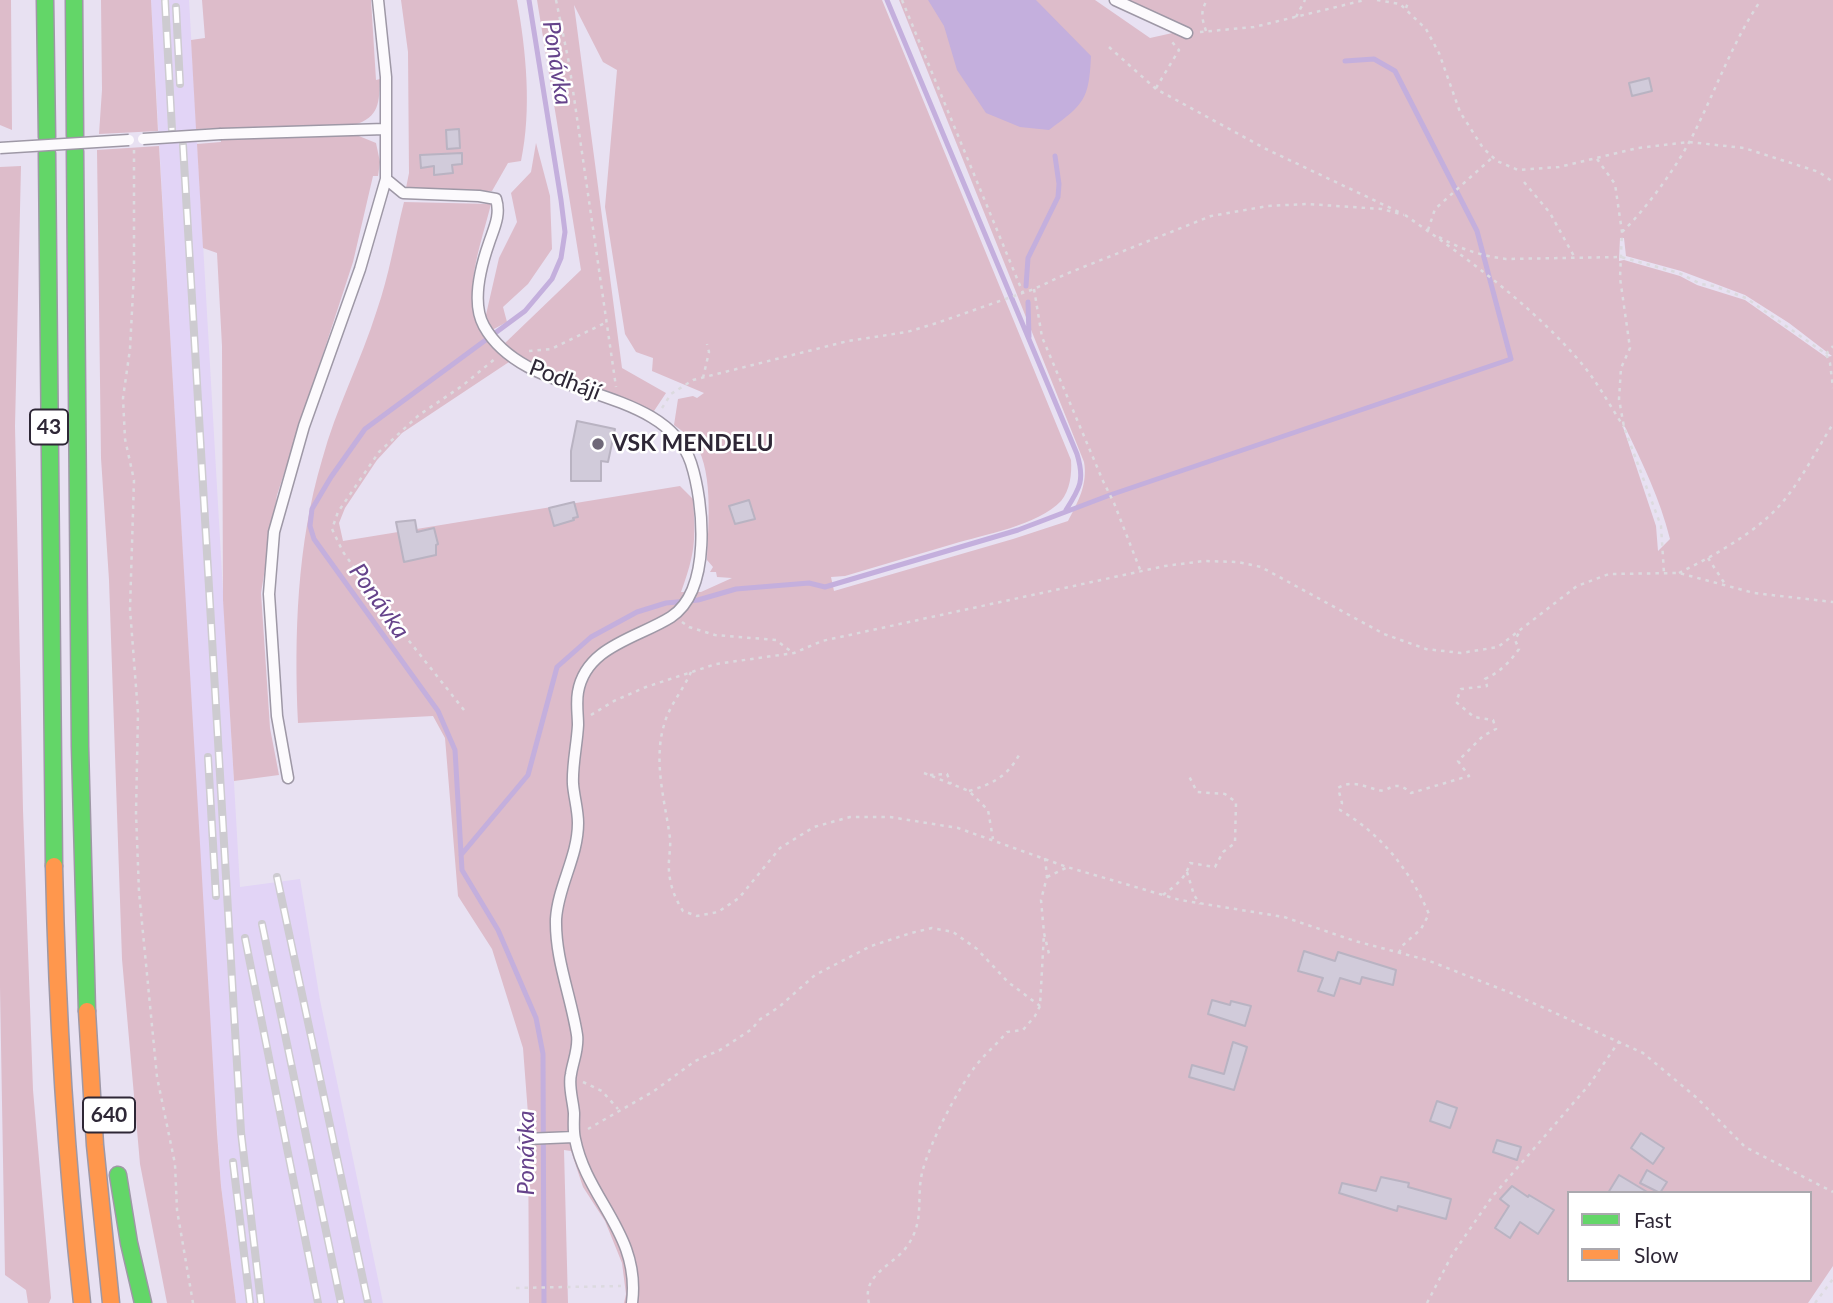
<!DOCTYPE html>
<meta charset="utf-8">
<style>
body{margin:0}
#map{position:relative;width:1833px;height:1303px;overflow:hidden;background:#e8e1f2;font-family:Lato,sans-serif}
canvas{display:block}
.legend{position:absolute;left:1567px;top:1191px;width:245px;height:91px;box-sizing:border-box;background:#fff;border:2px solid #aba9af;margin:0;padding:9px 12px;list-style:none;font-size:21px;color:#2e2736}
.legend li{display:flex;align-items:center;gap:14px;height:35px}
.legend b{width:35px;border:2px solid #aba9af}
</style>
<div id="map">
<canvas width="1833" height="1303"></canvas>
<ul class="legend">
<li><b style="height:9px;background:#63d668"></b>Fast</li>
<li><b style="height:9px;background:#ff974d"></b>Slow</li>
</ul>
</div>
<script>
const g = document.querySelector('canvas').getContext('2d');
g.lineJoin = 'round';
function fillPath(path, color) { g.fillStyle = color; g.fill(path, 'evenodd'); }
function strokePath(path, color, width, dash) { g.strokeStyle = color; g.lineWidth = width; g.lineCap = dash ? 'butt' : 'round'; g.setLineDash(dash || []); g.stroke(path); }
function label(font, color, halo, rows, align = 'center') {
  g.font = font + ' Lato,sans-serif'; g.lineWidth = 5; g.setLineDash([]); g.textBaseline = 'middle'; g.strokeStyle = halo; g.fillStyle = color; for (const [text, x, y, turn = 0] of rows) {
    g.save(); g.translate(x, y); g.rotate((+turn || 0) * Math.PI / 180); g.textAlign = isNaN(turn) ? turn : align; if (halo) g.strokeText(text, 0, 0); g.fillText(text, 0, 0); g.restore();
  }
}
fillPath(new Path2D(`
 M151 0H189L240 887 300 879 320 1000 383 1303H236L221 1186 207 983Z`), '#e2d4f6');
fillPath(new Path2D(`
 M0 0H11L12 130 0 125Z
 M101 0H151L158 131 99 134 102 90Z
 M202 0H371L376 80 380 79C379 102 380 117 354 125L196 129 191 40 205 38Z
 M401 0H517C526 51 532 109 521 161L508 163 492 191H428L406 188 409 173 408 52Z
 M537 0H882L1071 460C1072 474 1070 490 1061 501 1039 525 983 535 953 544 917 555 881 565 845 576L831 577 834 591 1013 539 1068 521C1078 502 1088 484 1084 462L899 0H1095L1150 38 1177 32 1123 0H1833V1266L1808 1303H624L626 1294 622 1263 605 1221 583 1187 571 1151 564 1150 568 1303H529L528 1114 523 1048 492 949 458 896 445 738 433 716 298 723C294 635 297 544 322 460 336 408 361 361 377 310 389 276 395 238 404 202L491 204C482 241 465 283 476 321 480 337 497 352 509 362L402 433 377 460 345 508 339 523 343 541 680 486 693 499C696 540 695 554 681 592H701L732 578 717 577 716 572H710L713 567 707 560C708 525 715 465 691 438 686 433 679 429 674 425L678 399 693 396 697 398 704 393 652 371 653 358 636 352 625 334 605 207 617 70 603 62 574 5 622 368 666 393 652 414 598 388 545 372 504 344 581 270ZM1620 238H1624L1626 256 1681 271 1745 295 1789 323 1832 356 1826 357 1745 300 1697 285 1680 276 1624 260 1619 261ZM1623 427H1625C1643 464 1660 499 1670 539L1658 551 1656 526ZM1569 1193H1810V1280H1569Z
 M354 134 376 143 380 162 378 176H373L353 262 277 495 261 593 270 728 279 775 234 781 223 600 222 346 217 253 203 248 197 144 221 142V140Z
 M536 143 550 196 552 249 528 284 503 307 507 322 492 330 485 319 499 258 517 222 511 193 531 172Z
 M159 146 217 1133 221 1186 236 1303H167L140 1164 122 959 109 580 101 458 97 150Z
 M21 166 15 426 23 810 33 1090 51 1298 49 1303H28L26 1290 5 1275 0 987V167Z`), '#ddbcca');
fillPath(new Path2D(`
 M928 0H1036L1091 56C1089 100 1084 104 1049 130L1020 127 986 113 957 70 944 26Z`), '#c4afdd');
strokePath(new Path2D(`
 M529 0 561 200 565 232 561 258 552 279 525 311 365 429 331 477 312 509 310 526 314 539 438 711 455 750 462 870 498 930 536 1018 543 1054 544 1303
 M887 0 1077 454C1085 480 1080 488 1066 510
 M1026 286 1028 258 1058 197 1059 184 1055 156
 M1028 302 1029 337
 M461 855 528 775 557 667 591 637 637 612 666 603 698 600 736 589 809 583 825 587 1018 530 1110 495 1511 359 1477 231 1395 71 1374 59 1345 61`), '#c4afdd', 5);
const building = new Path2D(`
 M1649 78 1652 91 1632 96 1629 83Z
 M459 129 460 148 447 149 446 130Z
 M462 153V164L452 165 453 173 434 175V166L421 168 420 155Z
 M577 421 615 429 608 462 601 461V481H571V451Z
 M749 500 755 519 735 524 729 506Z
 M574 502 578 517 573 518 574 520 554 526 549 508Z
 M415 520 417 532 434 528 438 544 436 545V555L404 562 396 522Z
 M1304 951 1335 961 1338 952 1396 970 1393 985 1362 977 1360 984 1340 978 1334 996 1318 991 1323 978 1298 971Z
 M1212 1000 1230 1005 1231 1001 1251 1006 1245 1026 1208 1014Z
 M1233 1042 1247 1047 1234 1090 1189 1077 1192 1065 1224 1074Z
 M1437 1101 1457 1108 1450 1128 1430 1121Z
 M1641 1133 1664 1148 1653 1164 1631 1148Z
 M1497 1140 1521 1147 1517 1160 1493 1152Z
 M1647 1170 1667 1182 1660 1193 1640 1183Z
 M1619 1175 1649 1193H1608Z
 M1381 1177 1409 1183 1408 1187 1451 1199 1446 1219 1398 1206 1397 1211 1339 1193 1342 1183 1376 1191Z
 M1512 1186 1528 1197 1529 1195 1554 1210 1538 1234 1520 1222 1510 1238 1495 1228 1509 1206 1500 1199Z`);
fillPath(building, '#d1cbda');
strokePath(building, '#b9b3c2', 2);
const lane = new Path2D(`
 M1115 0 1187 33
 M221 134 385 129
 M386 179 403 193 479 196 496 199C501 215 494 228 489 243 481 266 471 303 484 326 526 402 664 382 691 463 704 503 712 590 671 617 638 638 586 646 578 692 576 703 578 715 578 725 577 745 572 765 573 784 574 797 578 810 578 823 578 857 558 886 556 919 555 959 571 996 577 1035 579 1048 573 1061 571 1074 568 1086 573 1100 574 1113 574 1121 573 1131 575 1139 587 1200 641 1234 632 1303
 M288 778 277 716 269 594 274 532 304 426 360 269 386 179V77L378 0
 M525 1139 574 1137`);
const fast = new Path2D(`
 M45 0 47 137
 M74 0 75 136
 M75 151 80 747 87 1011
 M47 153 54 866
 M118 1175 129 1243 143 1303`);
const slow = new Path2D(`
 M54 866C57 1012 66 1158 82 1303
 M87 1011 95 1145 111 1303`);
strokePath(lane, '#9e98a6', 13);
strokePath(fast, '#9e98a6', 19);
strokePath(slow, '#9e98a6', 19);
strokePath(new Path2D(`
 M556 0 569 63 616 387
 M902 0 1023 293
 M1377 0 1400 4 1426 29 1439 53 1460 112 1483 148 1497 161 1518 170 1559 167 1638 148 1689 142 1744 148 1819 172 1833 182
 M1406 8 1409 0
 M1296 17 1305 0
 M1206 31C1202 19 1200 12 1207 0
 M1200 32 1254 27 1365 0
 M1109 47 1156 89 1266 149 1399 212
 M1156 88 1179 50 1172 42
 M134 150V273L130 349 123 398 125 439 134 480 130 609 138 713 136 813 139 892 157 1077 175 1164 177 1210 193 1303
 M1597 159 1615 184 1622 232 1620 278 1630 348 1621 368 1619 399 1624 427 1661 526 1664 573
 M1524 182 1550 213 1575 258
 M1405 215C1468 259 1532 305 1582 364 1598 383 1610 406 1624 427
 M1428 230 1435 209 1493 157
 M1622 232C1648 207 1679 164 1695 131 1717 87 1733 41 1761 0
 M1439 237C1460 249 1482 256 1506 259L1621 257 1679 273 1701 284 1714 286 1746 298 1826 354 1830 363 1833 388
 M1034 289 1042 337 1103 481 1114 503 1141 572
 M529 351 551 349 607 322
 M1826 354 1833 346
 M703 378 709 352 707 344
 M662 408 671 394 693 380 848 341 907 332 937 323 1034 289 1066 274 1211 216 1268 206 1307 204 1382 209 1404 215
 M1708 558 1725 584
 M1679 573C1709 558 1742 540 1767 518 1795 494 1813 455 1833 424
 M682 622 689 627 715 635 776 640 793 653
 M691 672C683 690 669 706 664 725 653 762 665 801 670 838 671 849 668 860 669 871 670 885 675 899 683 911L697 916 718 912 739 898 780 848 814 827 850 817H890L958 828 1067 867 1180 900 1284 917 1355 941 1427 960 1511 993 1643 1053 1697 1098 1745 1147 1833 1192
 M464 710 390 617 343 552 332 529 338 512 379 452 419 415 462 386 496 358
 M591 715 614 701 646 687 716 664 794 653 822 641 1165 566 1204 561 1238 562 1261 567 1384 634 1426 649 1461 653 1498 647 1577 586 1609 574 1679 573 1754 593 1833 602
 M924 773 969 791 988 810 993 839
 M930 775 947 774 951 784
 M969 791C992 784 1007 777 1019 755
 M1045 858 1047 877 1041 900 1044 933 1050 958
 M1187 872 1194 895 1200 904
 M1047 877 1066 868
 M1163 895C1175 886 1186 878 1190 863L1215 867 1223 852 1235 843 1236 802 1225 794 1197 792 1189 776
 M1399 953 1402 946 1421 929 1429 914C1410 870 1381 834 1340 810L1342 803 1338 788C1354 778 1367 789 1384 791 1395 784 1401 784 1411 793L1469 776 1458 761 1483 736 1496 729 1493 720 1474 717 1456 702 1461 689 1487 686 1485 679C1500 672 1510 662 1519 649L1515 640 1520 631
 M583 1082 602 1091 618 1109
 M588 1129 654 1091 695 1061 720 1050 752 1029 759 1020 779 1007 815 975 871 946 911 933 932 928 953 932 977 949 1008 982 1040 1006
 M516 1288 621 1286
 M869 1303C861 1274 895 1265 908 1245 925 1219 916 1200 922 1173 929 1144 959 1086 978 1063 987 1052 998 1043 1007 1032L1023 1030 1035 1016 1040 1006 1044 933
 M1427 1303 1452 1255 1492 1197 1589 1085 1620 1040
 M1815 1303 1833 1279`), '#dcdadf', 2.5, [3.5, 5]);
strokePath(lane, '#fcfafd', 10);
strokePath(fast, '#63d668', 16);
strokePath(slow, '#ff974d', 16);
const rail = new Path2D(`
 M165 0 172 130
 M176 7 180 84
 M183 145 241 1132 261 1303
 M208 757 216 896
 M277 877 368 1303
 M262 924 341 1303
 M245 938 318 1303
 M233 1162 250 1303`);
strokePath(rail, '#cdcbd0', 8);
strokePath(rail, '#fff', 5, [16]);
const laneBridge = new Path2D(`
 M143 139 221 134
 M0 148 129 140`);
strokePath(laneBridge, '#9e98a6', 13, []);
strokePath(laneBridge, '#fcfafd', 10);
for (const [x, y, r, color] of [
 [598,444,7,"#6f6878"]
]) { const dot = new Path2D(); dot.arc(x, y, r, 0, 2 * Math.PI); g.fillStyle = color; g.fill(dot); strokePath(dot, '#fff', 2.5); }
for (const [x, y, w] of [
 [49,427,38],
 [109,1115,52]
]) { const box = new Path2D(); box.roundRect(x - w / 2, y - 17.5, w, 35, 5); g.fillStyle = '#fff'; g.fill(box); strokePath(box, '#2e2736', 2); }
label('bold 21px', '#2e2736', null, [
 ["43",49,427],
 ["640",109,1115]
]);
label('23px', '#2e2736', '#fff', [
 ["Podhájí",565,380,21]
]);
label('bold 23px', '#2e2736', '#fff', [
 ["VSK MENDELU",612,444]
], 'left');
label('italic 24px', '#66438b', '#fff', [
 ["Ponávka",557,63,81],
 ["Ponávka",379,601,55],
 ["Ponávka",526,1153,-90]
]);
</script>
